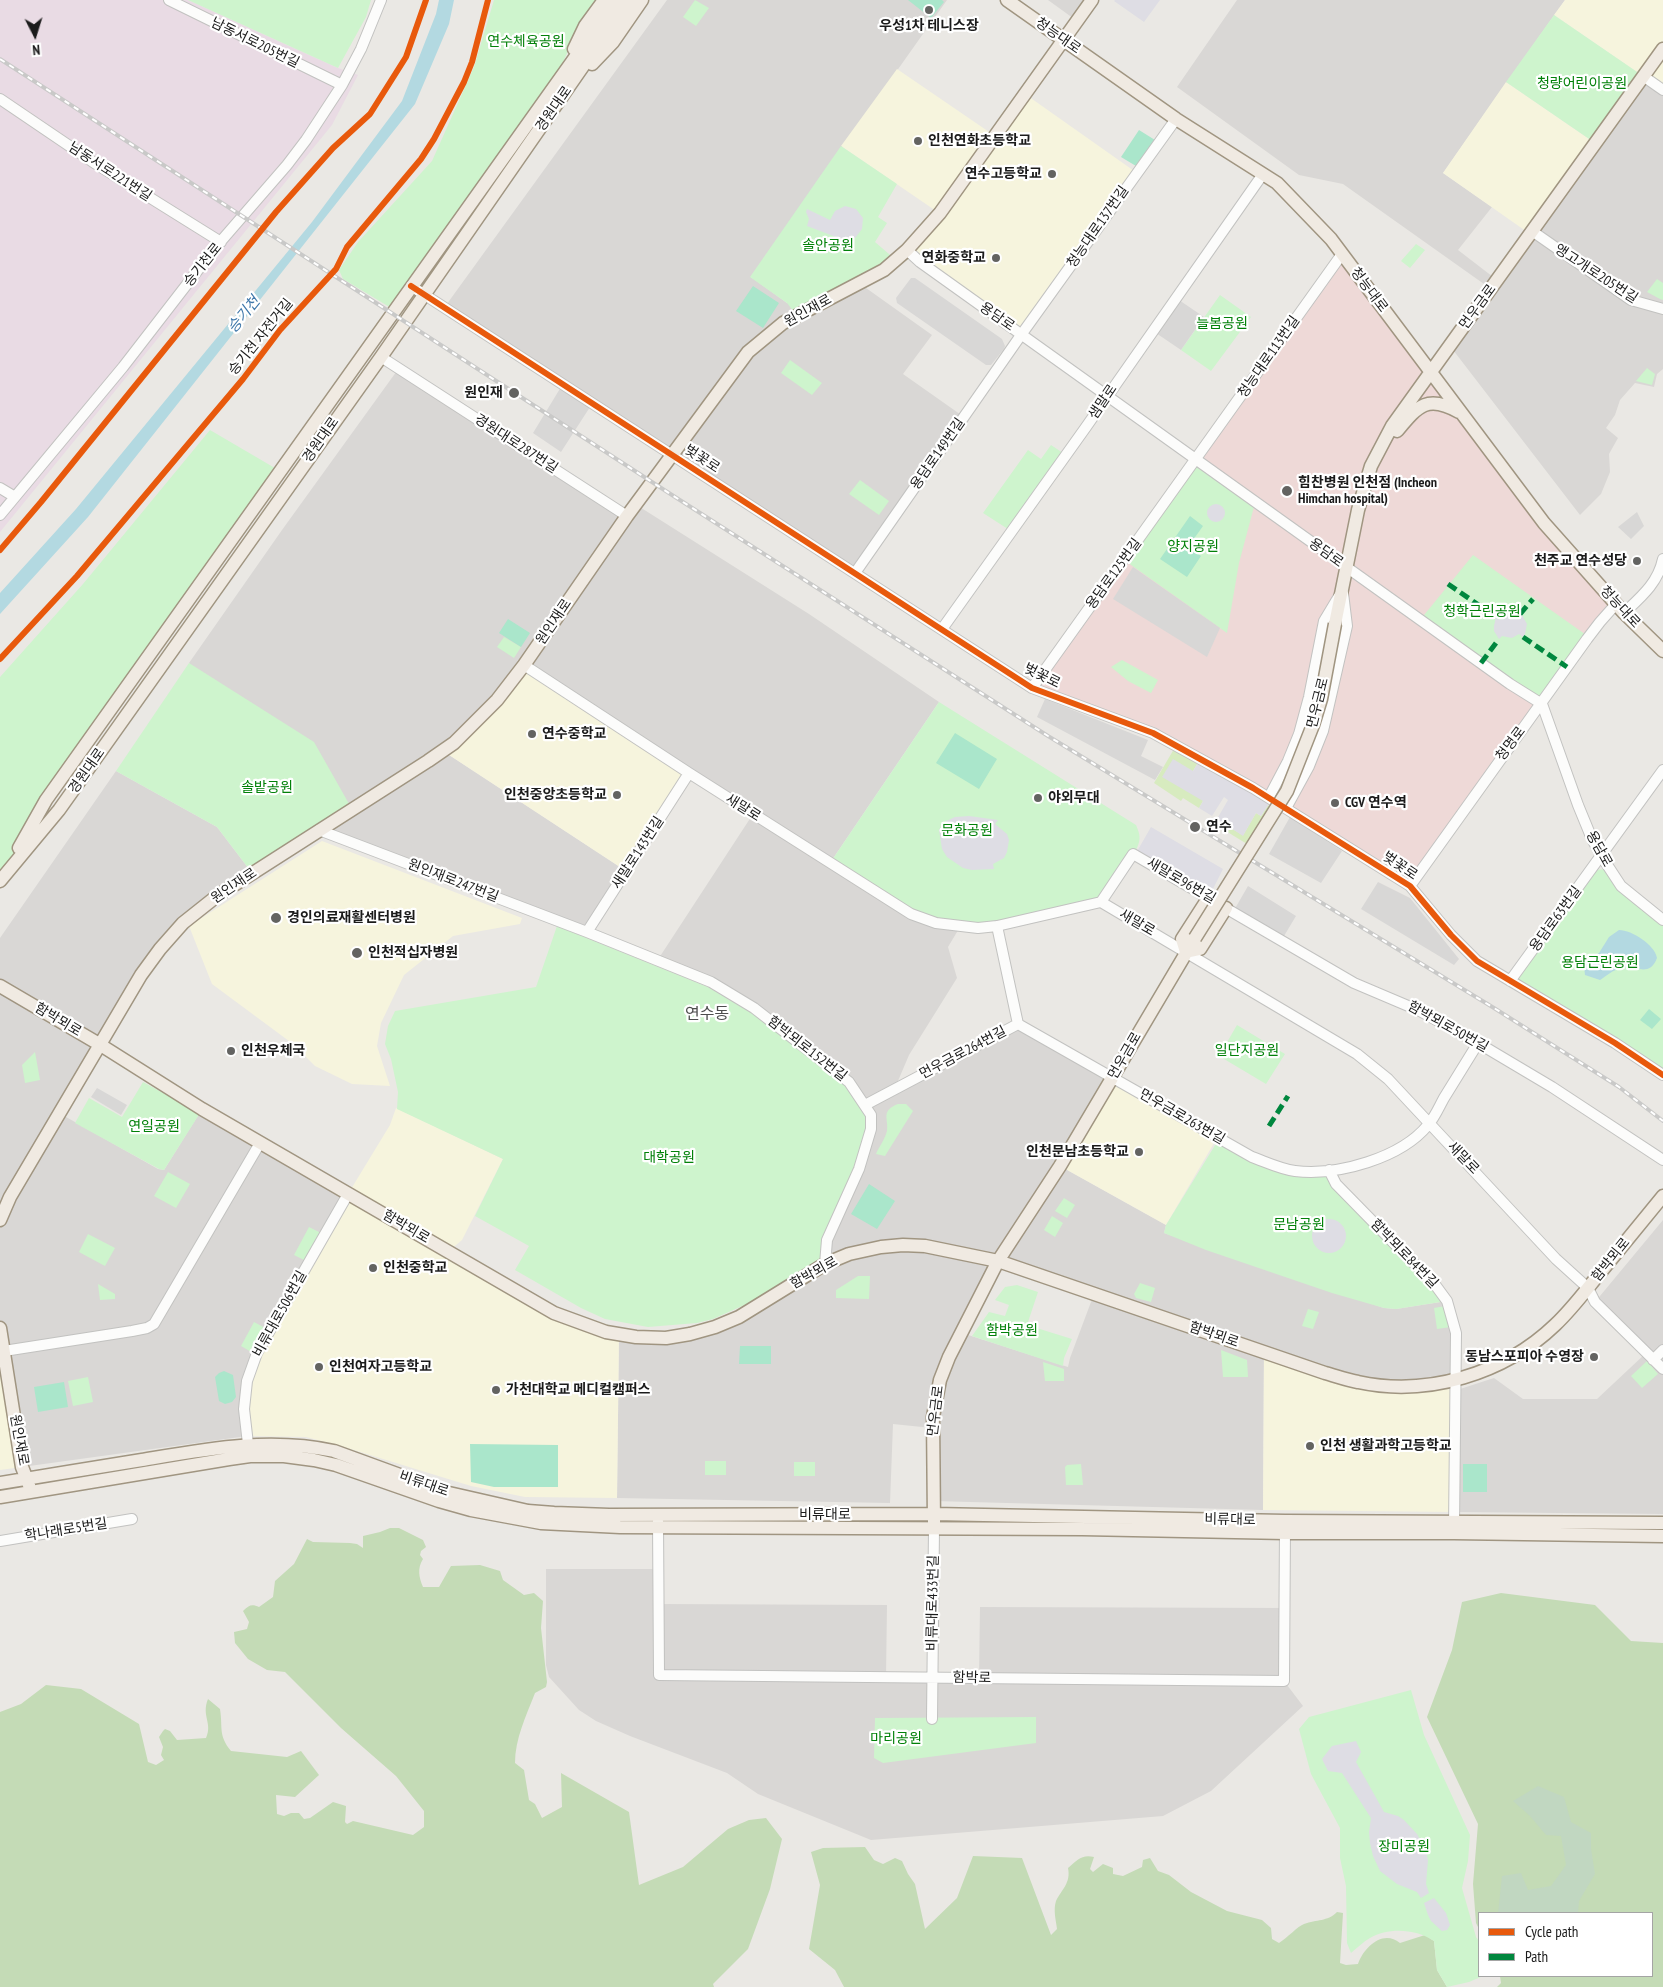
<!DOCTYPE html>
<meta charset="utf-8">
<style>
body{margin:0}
#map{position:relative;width:1663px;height:1987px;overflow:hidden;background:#eae8e4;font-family:"PT Sans Narrow",sans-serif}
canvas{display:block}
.legend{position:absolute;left:1478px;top:1912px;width:175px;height:65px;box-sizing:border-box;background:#fff;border:1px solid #a4a4a4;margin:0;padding:6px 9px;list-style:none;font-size:15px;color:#1b1b1b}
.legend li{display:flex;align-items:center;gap:10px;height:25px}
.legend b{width:25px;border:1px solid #a4a4a4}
.north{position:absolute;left:10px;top:10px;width:50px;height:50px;-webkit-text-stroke:4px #fff;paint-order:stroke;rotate:175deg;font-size:14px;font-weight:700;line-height:20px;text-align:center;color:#1b1b1b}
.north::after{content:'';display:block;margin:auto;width:18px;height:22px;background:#1b1b1b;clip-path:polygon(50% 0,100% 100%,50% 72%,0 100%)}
</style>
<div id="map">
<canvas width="1663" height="1987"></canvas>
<ul class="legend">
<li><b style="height:6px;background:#e8590c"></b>Cycle path</li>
<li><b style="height:6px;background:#00873e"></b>Path</li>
</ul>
<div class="north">N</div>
</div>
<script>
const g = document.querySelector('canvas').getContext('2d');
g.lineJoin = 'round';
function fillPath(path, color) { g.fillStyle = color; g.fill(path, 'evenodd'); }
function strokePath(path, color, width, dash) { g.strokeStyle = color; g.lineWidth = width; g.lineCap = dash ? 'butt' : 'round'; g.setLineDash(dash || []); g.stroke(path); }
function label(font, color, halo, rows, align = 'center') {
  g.font = font + ' "PT Sans Narrow","Noto Sans KR",sans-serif'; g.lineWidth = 4.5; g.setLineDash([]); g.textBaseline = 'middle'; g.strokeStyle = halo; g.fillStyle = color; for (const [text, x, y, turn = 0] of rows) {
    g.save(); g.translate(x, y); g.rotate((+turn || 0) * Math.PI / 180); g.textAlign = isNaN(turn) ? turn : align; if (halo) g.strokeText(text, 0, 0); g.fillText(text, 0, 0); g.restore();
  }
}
fillPath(new Path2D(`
 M667 0H947L751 277 787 303 859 283 932 335 903 374 964 417 855 573 444 308Z
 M1048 0H1092L1077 21Z
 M1237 0H1565L1443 173 1492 207 1458 250 1497 280 1663 48V369L1657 374 1654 387 1635 383 1620 400 1615 415 1606 428 1618 438 1609 454 1610 472 1601 494 1580 515 1450 346 1491 289 1343 184 1299 175 1177 87Z
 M399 368 627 516 635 504 809 614 939 702 830 863 960 927 948 947 957 978 909 1055 895 1088 1018 1024 1112 1079 1060 1166 1166 1225 1164 1233 1384 1308 1396 1309 1447 1301 1456 1333 1454 1379 1389 1386 1264 1352 1263 1510 934 1501 932 1428 893 1424 890 1503 617 1498 619 1334 636 1337 715 1327 825 1264 754 1008 657 961 753 814 701 781 443 751 626 871 587 932 319 830 189 663 282 530ZM999 1261 1094 1294 1070 1358 1068 1367 962 1333Z
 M116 771 217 827 252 873 160 949 59 1113 158 1169 164 1170 202 1109 348 1194 247 1436 22 1467 0 1365V938Z
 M1663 1220V1514L1454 1512 1457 1390 1494 1378 1523 1399H1597L1646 1353 1595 1302Z
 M546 1569H658L659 1604 887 1605 886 1677 979 1678 980 1607 1285 1608 1284 1681 1303 1706 1211 1791 1163 1816 871 1840 758 1794 727 1773 630 1736 596 1721 579 1710 549 1677 546 1665Z`), '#d9d7d5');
fillPath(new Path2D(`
 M1342 254 1482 441 1616 604 1410 886 1163 739 1032 688Z`), '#eed9d7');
fillPath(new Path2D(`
 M0 0H188L338 68 358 75 332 125 0 532Z`), '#e9dbe4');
fillPath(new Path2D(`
 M1565 0H1663V90L1554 15Z
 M897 69 995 136 1025 94 1137 173 1021 335 907 250 939 213 841 146Z
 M1506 82 1595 143 1530 234 1443 173Z
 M524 665 689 773 626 871 443 751Z
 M322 841 522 918 520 924 453 936 404 975 381 1023 377 1046 390 1086 352 1084 315 1066 293 1044 212 984 189 926Z
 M1112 1079 1217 1138 1166 1225 1060 1166Z
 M396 1108 503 1159 462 1240 449 1251 554 1313 619 1334 617 1498 525 1497 471 1486 344 1447 306 1437 247 1436V1381L348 1194 390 1125Z
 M1264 1352 1359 1382 1454 1379V1512L1263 1510Z
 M0 1365 22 1467 0 1470Z`), '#f6f4dd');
fillPath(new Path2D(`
 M1174 749 1199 761 1193 771 1203 801 1199 808 1183 798 1181 801 1154 783Z
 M1268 805 1271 807 1247 844 1216 825 1218 821 1243 835 1256 813 1261 816Z`), '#d7ebbf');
fillPath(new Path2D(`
 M390 1528H399L423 1540 426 1547 421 1551 420 1555 423 1559C417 1568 419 1578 423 1587H439L451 1566 480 1565 500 1571 503 1580 524 1595 534 1593 543 1601 541 1628 547 1682 546 1687 535 1693C526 1716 515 1739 515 1763L524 1770 529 1800 535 1804 542 1818 562 1807 561 1773 629 1812 639 1885 683 1867 728 1829 749 1820 766 1818 782 1839 770 1889 748 1949 713 1984 714 1987H0V1712L21 1704 46 1685 81 1689 139 1724 148 1762 156 1765 164 1760 161 1755 163 1747 159 1737 163 1731 165 1729 170 1731 177 1740 206 1738C213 1723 201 1716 208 1699L220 1709C223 1728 218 1735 231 1751L287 1757 301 1751 319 1775 295 1797 276 1795 277 1814 284 1816 291 1813H299L304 1819 310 1818 333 1802 346 1806 345 1822 347 1824 353 1821 413 1835 424 1827V1811L396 1776 341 1728 285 1672 267 1670 248 1659 235 1643 234 1632 247 1629 249 1622 243 1611C249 1605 252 1604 259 1607L273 1597 275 1581 294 1564 307 1539 313 1542 350 1543 357 1544 363 1548V1536L380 1532Z
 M1501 1593 1595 1605 1631 1641 1663 1643V1987H1497L1501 1983 1500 1976H1652V1913H1479V1929L1476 1923 1473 1884 1478 1824 1427 1717 1452 1650 1462 1602Z
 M865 1847 874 1860 883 1864 895 1858 902 1861 908 1874 915 1884 925 1929 957 1898 973 1856 1022 1858 1051 1935 1057 1929C1056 1921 1053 1910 1056 1901 1062 1889 1071 1883 1068 1868 1077 1860 1082 1854 1094 1857L1090 1869 1093 1872 1103 1864 1113 1868V1874L1123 1876 1142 1867 1143 1860 1150 1858 1158 1871 1169 1875 1191 1892 1227 1911 1262 1920 1271 1928 1272 1939 1279 1943C1287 1938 1298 1926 1304 1924 1317 1919 1327 1922 1337 1912L1343 1913 1340 1963 1346 1965 1358 1964C1364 1947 1383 1929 1400 1943L1425 1935 1434 1941 1437 1970 1447 1987H844L835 1970 809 1949 820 1885 811 1852 823 1848Z`), '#c4dbb6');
fillPath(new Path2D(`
 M1538 1786 1564 1797 1571 1822 1591 1833V1849L1595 1874 1579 1901 1578 1913H1498L1502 1876 1521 1873 1528 1890 1551 1886 1566 1865 1561 1836 1546 1835 1530 1816 1513 1801Z`), '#c1d7c1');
fillPath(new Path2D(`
 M188 0H371L366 17 338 68Z
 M494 0H599L576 33 560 69 391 308 343 279 339 270 358 242 432 161 474 67Z
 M695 0 709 8 696 26 683 17Z
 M1554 15 1643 76 1595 143 1506 82Z
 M841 146 897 184 878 217 887 223 875 242 896 260 797 316 787 303 750 277Z
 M1416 244 1425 250 1410 268 1401 261Z
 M1657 279 1663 283V300L1660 299 1647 292Z
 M1220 295 1251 317 1211 371 1181 350Z
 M790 360 822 383 812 395 781 373Z
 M1647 368 1655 374 1652 385 1636 381Z
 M210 430 280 471 46 800 0 881V677L83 584Z
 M1051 445 1066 455 1011 531 983 513 1028 450 1041 459Z
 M1196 460 1255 503 1239 563 1227 633 1124 560Z
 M860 480 889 501 879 515 849 494Z
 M1473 555 1589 637 1542 704 1420 620Z
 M504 637 521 647 514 658 497 647Z
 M1122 660 1158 680 1151 693 1128 681 1111 667Z
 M189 663 314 742 352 809 252 873 217 827 116 771Z
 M939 702 1136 825C1140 834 1141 839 1137 848L1101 902 997 926 936 923 830 863Z
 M1609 869 1663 920V1075L1510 981 1592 870Z
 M557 926 708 987 750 1012 846 1085 867 1116 868 1129 861 1152 822 1258 749 1303 713 1319 697 1323 648 1327 605 1319 581 1308 515 1270 529 1246 475 1216 503 1159 397 1109 398 1092 391 1059 385 1044 388 1026 395 1011 536 987Z
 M1237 1025 1285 1054 1266 1084 1219 1056Z
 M35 1052 40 1080 25 1083 22 1065Z
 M143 1082 200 1113 164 1170 159 1169 75 1123 89 1098 122 1117Z
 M898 1104H906L913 1111 885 1156 876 1154C879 1147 885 1139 887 1131 889 1119 880 1111 898 1104Z
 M1217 1142 1272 1165 1329 1170 1447 1301 1396 1309 1384 1308 1332 1293 1206 1250 1164 1233 1166 1225Z
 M168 1172 190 1184 176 1208 154 1196Z
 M1064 1198 1075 1205 1067 1218 1055 1211Z
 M1052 1216 1063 1223 1055 1237 1044 1230Z
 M309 1227 321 1233 306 1261 294 1255Z
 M88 1234 115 1248 105 1266 79 1252Z
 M858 1276H870L869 1299 836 1298V1290Z
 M1140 1283 1155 1288 1151 1302 1136 1298 1134 1294Z
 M98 1284 115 1294V1299L100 1300Z
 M1017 1285 1038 1292 1027 1325 1072 1339 1064 1358 1063 1366 972 1336 989 1312 1005 1316 1009 1305 995 1300 1005 1287Z
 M1445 1306 1451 1327 1437 1329 1434 1308Z
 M1308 1309 1319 1312 1313 1329 1302 1326Z
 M254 1322 267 1329 253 1353 241 1346Z
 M1221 1350 1247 1360 1248 1377H1223Z
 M1647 1361 1658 1374 1642 1388 1631 1376Z
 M1043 1362 1064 1369V1381H1045Z
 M88 1377 93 1402 73 1406 68 1381Z
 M705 1461H726V1475H705Z
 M794 1462H815V1476H794Z
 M1081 1464 1083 1485H1066L1065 1467 1067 1465Z
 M1411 1690 1424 1735 1470 1835 1468 1861 1462 1888 1476 1937 1479 1941V1976H1483L1469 1982 1447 1987 1437 1970 1434 1941C1416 1929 1389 1927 1370 1938 1363 1942 1357 1948 1351 1953L1347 1943 1346 1886 1340 1858V1828L1311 1774 1299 1729 1309 1717Z
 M1036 1717V1743L883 1763 874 1758 875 1718Z`), '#cef4cd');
fillPath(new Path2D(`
 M908 0H942L944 2 931 18Z
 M1139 130 1155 140 1136 166 1121 157Z
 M753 286 779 303 763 328 736 311Z
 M1190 516 1203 526 1188 547 1201 556 1187 577 1160 559Z
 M508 619 530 633 521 647 499 633Z
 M955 733 997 759 979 789 936 763Z
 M1649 1009 1661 1019 1652 1029 1640 1020Z
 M869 1184 895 1201 877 1229 851 1214Z
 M740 1346H771V1364H739Z
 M224 1371 233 1375 236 1397 232 1402 225 1404 219 1401 215 1377 219 1373Z
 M64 1382 68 1407 38 1412 34 1387Z
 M470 1444 558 1445V1487H494L471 1482Z
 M1463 1464H1487V1492H1463Z`), '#aae6cb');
fillPath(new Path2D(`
 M911 278H915L1002 339 1005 346 1004 349 991 365H986L897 303 896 298Z
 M1176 298 1204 317 1181 350 1153 331Z
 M561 387 590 407 561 452 533 433Z
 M1637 512 1644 526 1631 539 1618 527Z
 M1133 567 1220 628 1207 657 1113 599Z
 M1045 699 1148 740 1141 756 1163 767 1155 780 1037 717Z
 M1290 817 1342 851 1321 883 1269 854Z
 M1378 882 1410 898 1459 959 1454 965 1361 909Z
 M1248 886 1296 916 1281 941 1233 912Z
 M97 1088 127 1105 121 1115 91 1097Z`), '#d8d7d6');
fillPath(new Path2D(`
 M1115 0H1160L1144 22 1114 1Z
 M845 206 856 209 863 218 862 229 855 238 844 240 807 226 809 219 806 212 807 209 830 220 835 211Z
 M1207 513a9 9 0 1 1 18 0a9 9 0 1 1-18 0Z
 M1510 614 1518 617 1520 614 1522 615 1527 624 1525 634 1523 637 1519 634 1512 638 1502 636 1499 639 1494 631V626L1496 617 1500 620Z
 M1173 759 1193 771 1199 761 1271 801 1261 816 1256 813 1243 836 1217 819 1228 800 1224 797 1212 816 1199 808 1203 801 1162 777Z
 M969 816 998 820 995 824 1007 834 1009 840 1007 852 1004 858 993 864 994 869 972 870 963 868 947 857 942 849 939 830 944 822 955 817Z
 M1151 827 1223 869 1209 897 1135 855Z
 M1312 1236a17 17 0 1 1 34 0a17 17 0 1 1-34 0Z
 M1356 1741 1361 1752 1356 1762 1384 1812 1398 1816 1404 1820 1417 1834 1425 1848 1428 1860 1426 1884 1429 1893 1421 1898 1417 1892 1397 1884 1380 1871 1373 1856 1370 1843 1369 1832 1371 1818 1342 1773 1328 1771 1322 1759 1332 1746Z
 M1434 1898 1446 1913 1450 1925 1447 1930 1442 1931 1431 1921 1428 1915 1424 1903Z`), '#dedde4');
fillPath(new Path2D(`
 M439 0H454L449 24 415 104 88 517 0 614V593L76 509 312 222 402 101 436 14Z
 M1619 930C1632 930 1655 945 1657 958 1649 978 1637 965 1621 968 1613 970 1606 976 1600 980L1585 975 1584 966 1585 960 1599 953 1609 937Z`), '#b3d9e1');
const minor = new Path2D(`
 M169 0 342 85
 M1643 76 1663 90
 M0 99 96 164 221 242
 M1532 231 1631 300 1663 309
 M907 250 920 262 1510 684 1542 704 1578 805 1592 839 1602 857 1621 886 1663 920
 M411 286 1032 688 1153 733 1253 788 1410 886 1451 935 1477 961 1615 1043 1663 1075
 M381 357 627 516
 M0 488 15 497
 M0 515 123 367 215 248 287 165 306 140 342 85 361 49 381 0
 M855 573 1021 335 1176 119
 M1624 613C1641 597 1658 583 1663 559
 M942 629 1086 427 1263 174
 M524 665 689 773 911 914 936 923 978 928 997 926 1101 902 1357 1054 1388 1079 1556 1259 1588 1288 1595 1302 1663 1369
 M1032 688 1342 254
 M1269 797 1288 761 1299 734 1309 697 1324 621 1339 596
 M1286 808 1309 766 1323 731 1347 626 1343 593
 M319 830 587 932 711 982 754 1008 849 1082 871 1115V1129L859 1169 827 1240 825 1264
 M1410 886 1587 639 1600 622 1616 604
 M1101 902 1133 854 1354 983 1420 1011 1478 1043 1552 1087 1663 1160
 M997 926 1018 1024
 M587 932 689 773
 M1510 981 1663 770
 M865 1105 1018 1024 1252 1157C1266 1162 1280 1169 1295 1171 1338 1176 1401 1158 1428 1125 1435 1117 1439 1107 1444 1098 1455 1080 1467 1061 1478 1043
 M1329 1170 1336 1184 1436 1286 1447 1301 1456 1333 1454 1527
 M4 1351 132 1331 147 1328 154 1324 260 1143
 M1653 1360 1663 1350
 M248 1444 244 1409 247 1381 257 1353 348 1194
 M658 1521 659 1675 1284 1681 1285 1527
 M0 1541 132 1519
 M932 1719 934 1528`);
const major = new Path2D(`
 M1007 0 1176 119 1277 183 1331 239 1544 523 1624 613 1663 651
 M574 49 585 26 604 0
 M592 64 613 42 642 0
 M1397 431C1418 406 1427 394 1459 412
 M1335 624 1358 510 1371 466 1392 426 1663 49
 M19 848 46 800 616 0
 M0 881 59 810 381 357 629 0
 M1209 897 1182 939 1186 952 1200 949 1226 908
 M0 986 99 1044 202 1109 554 1313 606 1332 636 1337 666 1338 690 1334 715 1327 739 1317 825 1264 849 1254 881 1247 903 1245 925 1246 998 1261 1325 1373C1336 1376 1347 1380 1358 1382 1427 1397 1504 1374 1555 1325 1572 1309 1586 1290 1600 1273 1621 1247 1642 1222 1663 1196
 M0 1220 10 1197 141 975 160 949 183 923 217 896 428 761 454 743 497 700 524 665 627 516 748 352 783 323 884 270 907 250 940 213 1092 0
 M0 1328 22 1467 29 1485
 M0 1483C47 1475 95 1468 142 1460 207 1449 269 1437 334 1451L449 1493 528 1511 554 1513 609 1515 934 1514 1285 1521 1663 1523
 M0 1497 229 1459 250 1456H284L314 1460 336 1465 439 1501 471 1510 541 1523 620 1527 1082 1529 1286 1533H1454L1663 1536
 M934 1523 933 1417 940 1380 949 1357 998 1261 1060 1166 1195 938`);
strokePath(minor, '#c2c2c0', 12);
strokePath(major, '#a09581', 15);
strokePath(minor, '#fcfcfb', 10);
strokePath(major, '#f0eae2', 12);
const rail = new Path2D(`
 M0 59 672 495 1048 736 1494 1008 1619 1087 1663 1121`);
strokePath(rail, '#c9c9c8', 4);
strokePath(rail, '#fff', 2, [5.5]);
const majorBridge = new Path2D(`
 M1195 938 1287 791 1313 725 1321 699 1335 624`);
strokePath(majorBridge, '#a09581', 15, []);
strokePath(majorBridge, '#f0eae2', 12);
strokePath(new Path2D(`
 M1448 584 1496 617
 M1520 614 1533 599
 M1523 637 1567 667
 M1481 663 1499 639
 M1269 1126 1288 1096`), '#00873e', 5, [10, 5]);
strokePath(new Path2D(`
 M411 286 1032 688 1153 733 1253 788 1410 886 1451 935 1477 961 1615 1043 1663 1075
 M0 550 41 502 276 212 333 148 370 114 406 57 426 0
 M0 659 77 576 243 379 280 330 336 269 347 247 421 159 434 139 464 82 472 62 488 0`), '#e8590c', 6);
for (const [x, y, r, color] of [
 [929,10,5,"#636361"],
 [918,141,5,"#636361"],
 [1052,174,5,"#636361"],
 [996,258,5,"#636361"],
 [514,393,6,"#636361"],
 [1287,491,6,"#636361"],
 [1637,561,5,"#636361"],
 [532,734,5,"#636361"],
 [617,795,5,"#636361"],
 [1038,798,5,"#636361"],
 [1335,803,5,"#636361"],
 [1195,827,6,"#636361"],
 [276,918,6,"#636361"],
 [357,953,6,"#636361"],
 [231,1051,5,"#636361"],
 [1139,1152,5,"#636361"],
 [373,1268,5,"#636361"],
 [1594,1357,5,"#636361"],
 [319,1367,5,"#636361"],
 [496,1390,5,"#636361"],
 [1310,1446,5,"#636361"]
]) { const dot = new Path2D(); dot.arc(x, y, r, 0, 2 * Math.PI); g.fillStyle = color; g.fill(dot); strokePath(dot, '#fff', 2); }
label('bold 14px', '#1b1b1b', '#fff', [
 ["우성1차 테니스장",929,26,"center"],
 ["인천연화초등학교",928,141],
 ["연수고등학교",1042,174,"right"],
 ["연화중학교",986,258,"right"],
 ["원인재",503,393,"right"],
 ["힘찬병원 인천점 (Incheon",1298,483],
 ["Himchan hospital)",1298,499],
 ["천주교 연수성당",1627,561,"right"],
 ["연수중학교",542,734],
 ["인천중앙초등학교",607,795,"right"],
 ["야외무대",1048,798],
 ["CGV 연수역",1345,803],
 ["연수",1206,827],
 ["경인의료재활센터병원",287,918],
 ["인천적십자병원",368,953],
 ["인천우체국",241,1051],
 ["인천문남초등학교",1129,1152,"right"],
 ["인천중학교",383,1268],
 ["동남스포피아 수영장",1584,1357,"right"],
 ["인천여자고등학교",329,1367],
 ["가천대학교 메디컬캠퍼스",506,1390],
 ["인천 생활과학고등학교",1320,1446]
], 'left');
label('14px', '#1b1b1b', '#fff', [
 ["청능대로",1058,36,35],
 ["남동서로205번길",255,43,26],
 ["경원대로",554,109,-55],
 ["남동서로221번길",110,172,33],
 ["청능대로137번길",1098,227,-55],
 ["승기천로",203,265,-51],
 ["앵고개로205번길",1596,274,33],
 ["청능대로",1369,290,53],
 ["먼우금로",1478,307,-54],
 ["원인재로",808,311,-29],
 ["용담로",997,317,35],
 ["승기천 자전거길",261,337,-51],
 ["청능대로113번길",1269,357,-55],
 ["샘말로",1103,402,-56],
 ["경원대로",321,440,-55],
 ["경원대로287번길",516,444,33],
 ["용담로149번길",938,454,-55],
 ["벚꽃로",702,459,33],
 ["용담로",1326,553,36],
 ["용담로125번길",1114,574,-54],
 ["청능대로",1620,607,47],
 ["원인재로",554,622,-56],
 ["벚꽃로",1042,676,26],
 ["먼우금로",1318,703,-76],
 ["청명로",1511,744,-53],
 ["경원대로",87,771,-55],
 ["새말로",743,808,32],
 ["용담로",1599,849,61],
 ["새말로143번길",638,853,-57],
 ["벚꽃로",1400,866,34],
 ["원인재로247번길",453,881,21],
 ["새말로96번길",1181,881,30],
 ["원인재로",234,886,-34],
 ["용담로63번길",1556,919,-54],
 ["새말로",1137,923,30],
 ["함박뫼로",58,1020,31],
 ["함박뫼로50번길",1448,1027,29],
 ["함박뫼로152번길",807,1049,38],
 ["먼우금로264번길",963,1053,-28],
 ["먼우금로",1125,1056,-60],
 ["먼우금로263번길",1182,1117,30],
 ["새말로",1463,1158,46],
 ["함박뫼로",406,1227,30],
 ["함박뫼로84번길",1404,1254,46],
 ["함박뫼로",1611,1260,-51],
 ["함박뫼로",814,1273,-29],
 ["비류대로506번길",280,1314,-61],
 ["함박뫼로",1214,1335,19],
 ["먼우금로",936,1411,-83],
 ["원인재로",19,1440,80],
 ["비류대로",424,1484,19],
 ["비류대로",825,1515],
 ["비류대로",1230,1520,1],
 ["학나래로5번길",66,1530,-9],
 ["비류대로433번길",933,1603,-89],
 ["함박로",972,1678,1]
]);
label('14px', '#028109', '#fff', [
 ["연수체육공원",526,42],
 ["청량어린이공원",1582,84],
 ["솔안공원",828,246],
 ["늘봄공원",1222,324],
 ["양지공원",1193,547],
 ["청학근린공원",1482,612],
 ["솔밭공원",267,788],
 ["문화공원",967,831],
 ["용담근린공원",1600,963],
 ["일단지공원",1247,1051],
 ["연일공원",154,1127],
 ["대학공원",669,1158],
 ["문남공원",1299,1225],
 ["함박공원",1012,1331],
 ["마리공원",896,1739],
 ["장미공원",1404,1847]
]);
label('italic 15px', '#3e77aa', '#fff', [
 ["승기천",244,315,-51]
]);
label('16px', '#4e4e4e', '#fff', [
 ["연수동",707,1014]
]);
</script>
